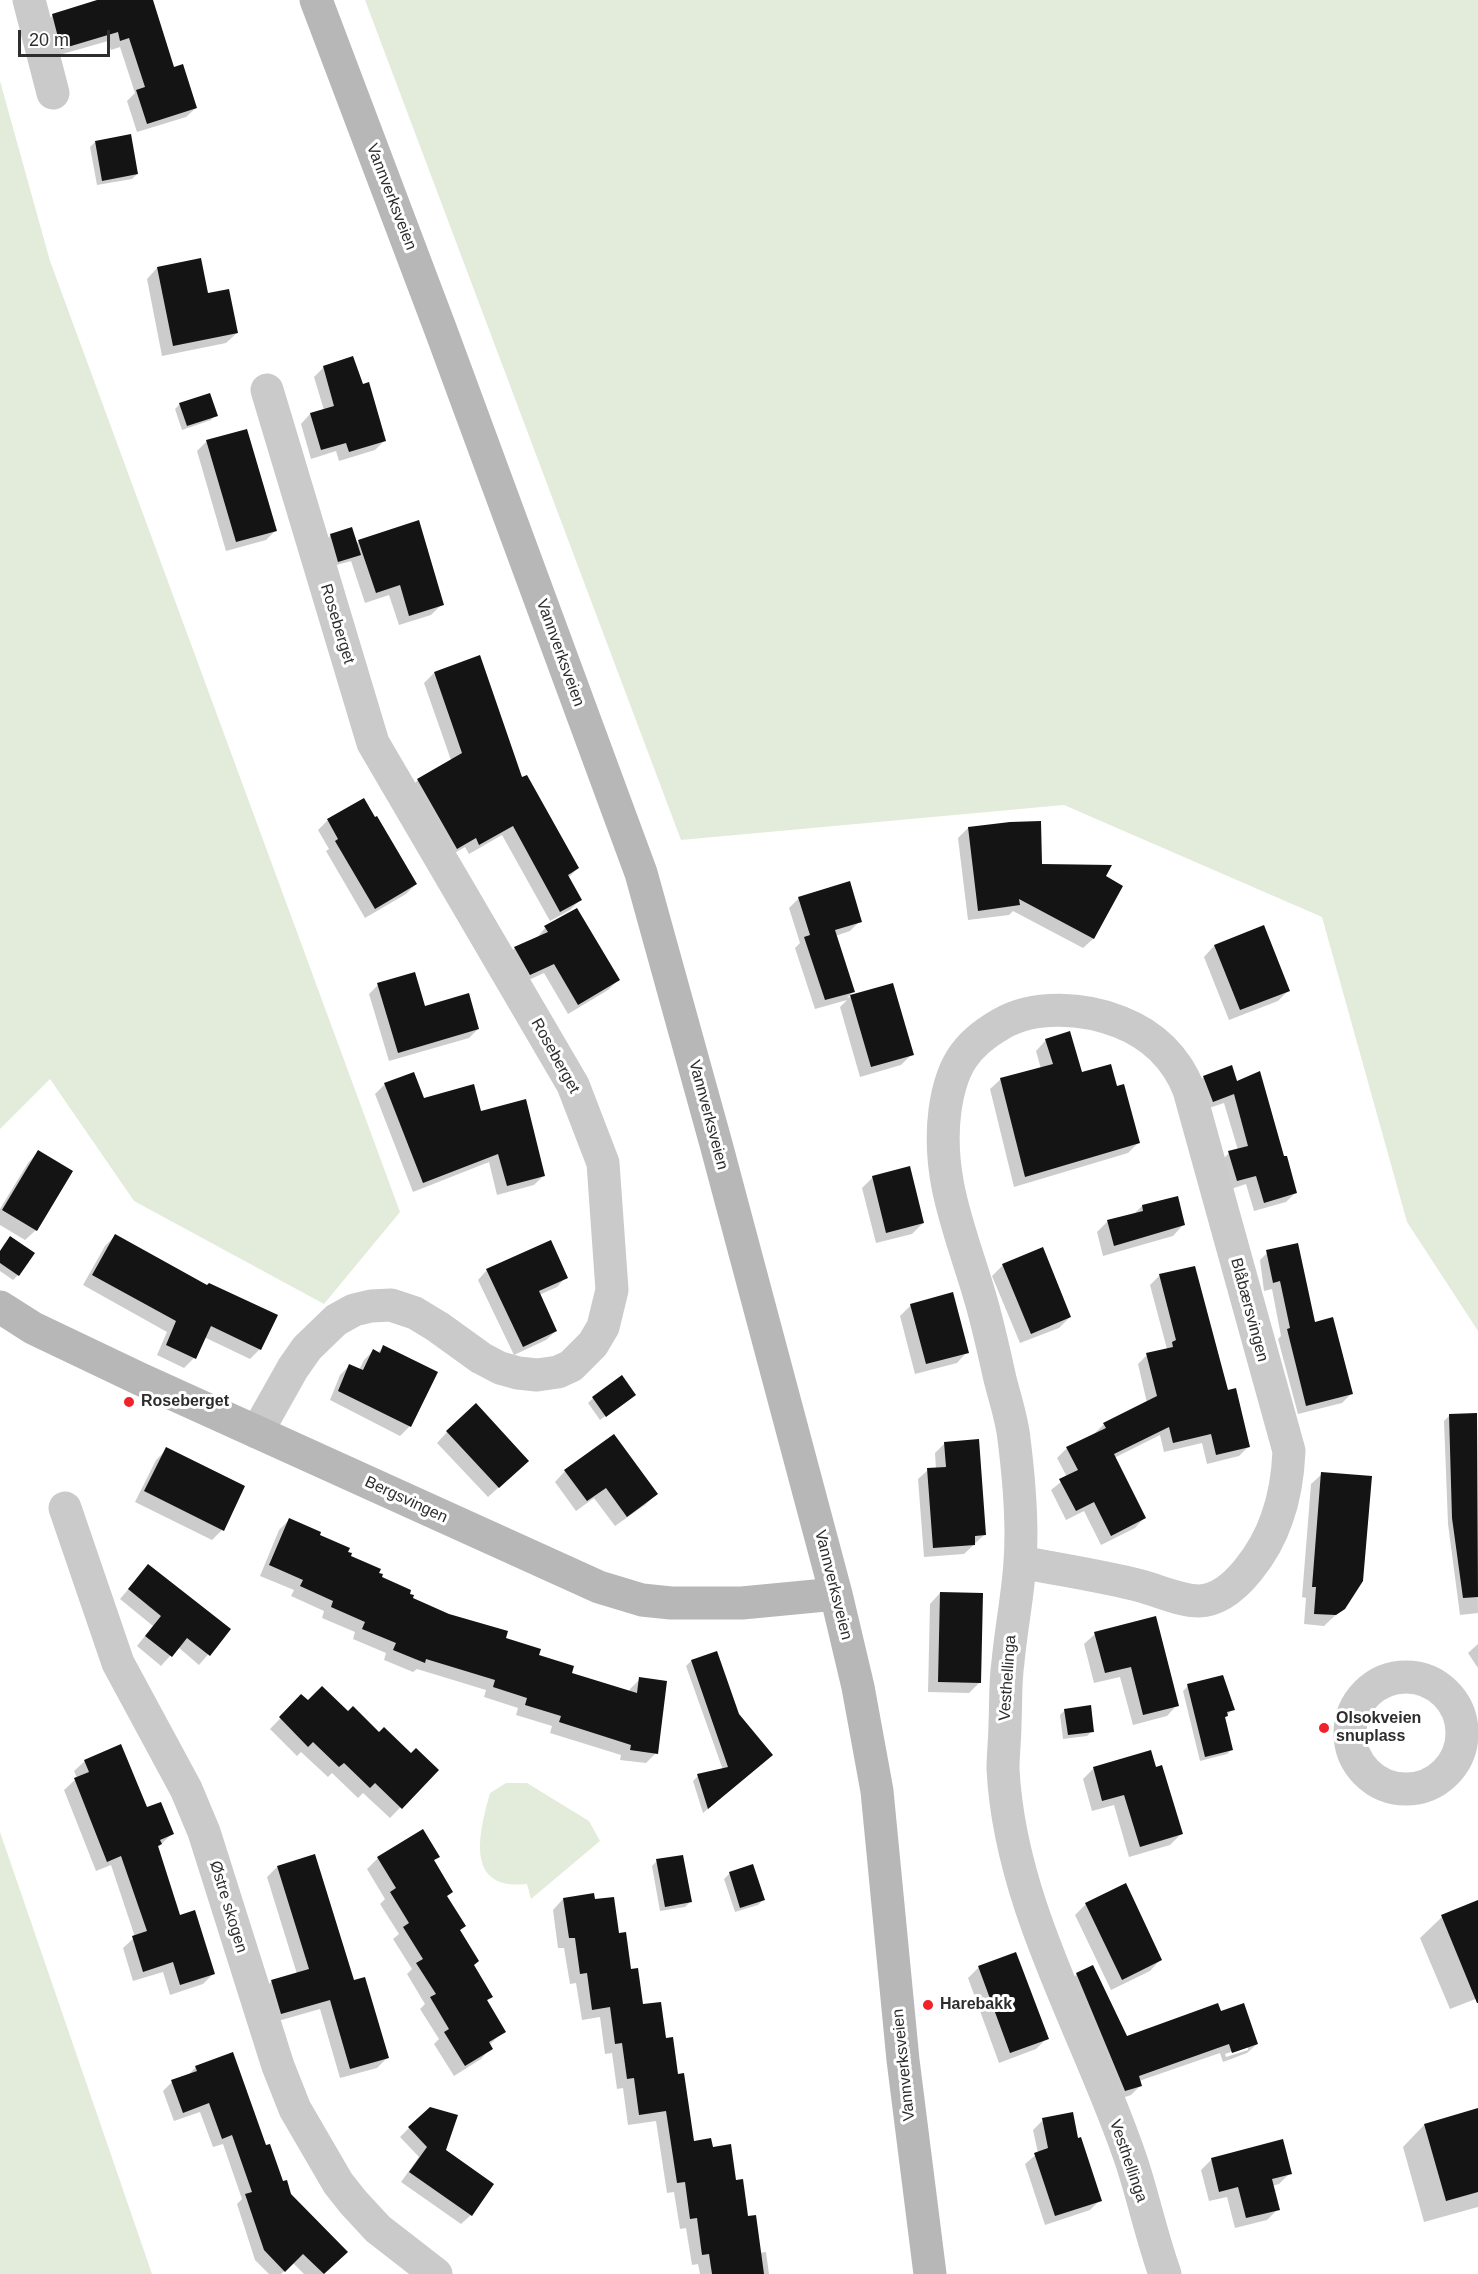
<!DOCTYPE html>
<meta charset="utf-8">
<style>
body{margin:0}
#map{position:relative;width:1478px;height:2274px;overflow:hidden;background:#fff;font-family:Helvetica,sans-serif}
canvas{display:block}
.scale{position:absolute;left:18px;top:30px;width:92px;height:27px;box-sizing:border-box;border:3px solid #2d2d2d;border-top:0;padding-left:8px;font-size:18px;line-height:21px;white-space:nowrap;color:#2d2d2d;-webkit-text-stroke:4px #fff;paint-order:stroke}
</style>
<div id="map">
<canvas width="1478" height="2274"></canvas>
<div class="scale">20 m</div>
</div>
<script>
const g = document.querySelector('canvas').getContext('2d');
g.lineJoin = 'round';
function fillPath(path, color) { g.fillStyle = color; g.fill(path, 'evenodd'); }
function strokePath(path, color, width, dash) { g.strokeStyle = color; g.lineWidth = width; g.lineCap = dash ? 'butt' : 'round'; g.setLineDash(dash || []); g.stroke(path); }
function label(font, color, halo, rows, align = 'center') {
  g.font = font + ' Helvetica,sans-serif'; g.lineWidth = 6; g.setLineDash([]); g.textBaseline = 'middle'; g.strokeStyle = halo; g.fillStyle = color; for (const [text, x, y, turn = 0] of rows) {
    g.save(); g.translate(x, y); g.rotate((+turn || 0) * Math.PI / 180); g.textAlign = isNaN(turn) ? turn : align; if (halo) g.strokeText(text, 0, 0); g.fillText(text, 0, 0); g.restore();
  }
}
fillPath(new Path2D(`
 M365 0H1478V1331L1407 1222 1322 917 1064 805 681 840Z
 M0 81 50 261 400 1212 324 1304 134 1201 50 1079 0 1129Z
 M506 1783H527L589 1821 600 1841 531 1899 527 1884C464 1891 479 1833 490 1793Z
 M0 1832 152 2274H0Z`), '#e3ecda');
fillPath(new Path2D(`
 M102 0H151L173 68 196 108 186 117 137 132 127 101 135 93 120 47 111 50 108 41 52 57 43 25 53 15Z
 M95 142 137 174 132 179 97 185 90 147Z
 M157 268 207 295 237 333 226 343 162 356 147 279Z
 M324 367 384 441 375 450 339 461 336 451 311 459 301 424 310 414 324 410 314 377Z
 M180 404 216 415 211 420 182 430 175 409Z
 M207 441 276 530 266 540 226 551 197 451Z
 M331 535 356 544 359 541 442 604 431 615 399 625 389 595 365 603 351 561 333 566 326 540Z
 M434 673 522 779 578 868 568 878 580 900 570 910 550 921 502 835 469 854 465 847 446 858 408 790 418 780 451 760 424 683Z
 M328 820 416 884 406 894 365 918 326 851 329 849 318 830Z
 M968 828 1040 865 1104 877 1121 886 1093 939 1083 948 1013 911 1009 915 968 920 958 838Z
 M799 898 860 921 850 931 835 936 853 992 847 998 892 985 912 1054 901 1065 860 1077 840 1007 847 1000 815 1009 795 948 800 943 789 908Z
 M1263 926 1289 990 1278 1001 1229 1020 1204 957 1214 946Z
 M545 928 618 980 608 990 568 1014 544 973 520 984 505 958 515 948 536 939Z
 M378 985 424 1008 478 1029 469 1038 389 1061 369 994Z
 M1046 1040 1081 1074 1116 1088 1138 1143 1128 1153 1014 1187 990 1089 1001 1079 1041 1069 1036 1051Z
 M413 1073 423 1100 480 1113 543 1176 534 1185 497 1195 489 1162 413 1192 375 1094 384 1085Z
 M1204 1077 1236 1083 1283 1158 1296 1192 1286 1202 1254 1211 1246 1184 1228 1190 1220 1162 1229 1153 1238 1150 1224 1103 1203 1110 1194 1086Z
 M38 1152 36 1230 25 1240 0 1225V1209L28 1163Z
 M873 1177 923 1223 912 1234 876 1243 862 1188Z
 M1142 1206 1183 1225 1173 1236 1103 1256 1097 1232 1108 1221 1134 1214Z
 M115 1236 260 1349 250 1359 204 1337 194 1358 184 1368 157 1355 167 1332 83 1285 105 1246Z
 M5 1243 18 1275 13 1280 0 1271V1251Z
 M1269 1251 1314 1324 1351 1394 1342 1403 1298 1414 1278 1339 1281 1336 1272 1289 1264 1291 1260 1260Z
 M1003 1265 1070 1317 1059 1328 1020 1343 992 1276Z
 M487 1270 566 1277 557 1287 539 1295 556 1331 546 1340 514 1355 478 1280Z
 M1160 1275 1249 1446 1239 1456 1207 1464 1202 1443 1164 1452 1160 1435 1114 1458 1144 1518 1135 1528 1101 1545 1084 1511 1066 1520 1051 1490 1067 1477 1057 1458 1067 1448 1094 1434 1104 1424 1147 1403 1138 1364 1147 1355 1167 1349 1150 1285Z
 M911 1305 967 1352 957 1363 915 1374 900 1316Z
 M384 1347 436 1373 409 1427 400 1436 330 1400 340 1375 349 1366 359 1370 364 1360 373 1351 377 1353Z
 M634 1395 600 1420 588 1403 593 1398Z
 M1476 1415 1478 1613 1460 1615 1448 1524 1444 1421 1449 1416Z
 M447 1432 517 1471 488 1497 437 1443Z
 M945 1443 984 1535 964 1554 924 1557 918 1479 928 1470 936 1469 935 1453Z
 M167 1449 222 1530 212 1540 135 1502 156 1460Z
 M565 1471 656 1494 645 1505 615 1526 594 1498 576 1511 555 1482Z
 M1322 1474 1343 1608 1324 1626 1304 1624 1306 1598 1302 1597 1311 1484Z
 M289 1520 346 1552 349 1557 377 1573 380 1578 411 1599 504 1639 570 1674 629 1693 630 1689 640 1679 656 1753 646 1763 620 1760 621 1755 550 1733 552 1726 516 1715 518 1708 484 1697 486 1690 417 1669 413 1672 384 1660 386 1653 353 1639 355 1632 322 1618 324 1611 291 1596 294 1590 260 1576 279 1530Z
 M148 1566 229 1630 199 1665 178 1647 161 1666 137 1646 153 1626 120 1599Z
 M940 1593 980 1682 969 1693 928 1692 930 1604Z
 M1095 1634 1177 1705 1167 1716 1133 1725 1120 1677 1094 1683 1084 1644Z
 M1478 1644V1668L1468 1653Z
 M716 1653 738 1715 766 1760 703 1813 693 1781 698 1776 723 1770 686 1666 691 1661Z
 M1188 1686 1233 1709 1224 1718 1232 1749 1227 1754 1200 1761 1183 1691Z
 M302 1696 308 1702 348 1713 437 1770 390 1818 363 1793 358 1798 332 1773 328 1777 301 1752 297 1756 270 1729Z
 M1065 1710 1092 1731 1087 1736 1063 1739 1060 1715Z
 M1150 1752 1181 1834 1170 1845 1129 1857 1114 1805 1092 1811 1083 1779 1093 1769Z
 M85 1761 146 1809 172 1834 157 1848 180 1917 213 1974 203 1984 170 1995 163 1972 133 1981 123 1948 135 1937 111 1865 96 1871 64 1790 77 1778 74 1771Z
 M438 1856 433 1861 446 1897 464 1926 459 1931 473 1966 491 1996 486 2002 504 2031 489 2045 491 2048 481 2059 454 2076 434 2044 439 2039 420 2009 425 2004 407 1974 412 1969 393 1939 399 1934 380 1904 385 1899 367 1869 378 1858Z
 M657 1861 690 1902 685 1907 660 1911 652 1866Z
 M752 1866 763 1900 758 1905 735 1912 724 1879 729 1874Z
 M277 1867 353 1982 387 2058 377 2068 340 2078 320 2009 271 2023 261 1992 271 1982 297 1974 267 1877Z
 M563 1899 593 1901 618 1935 642 2006 664 2040 677 2076 692 2143 711 2149 735 2182 759 2253 766 2252 769 2274H700L698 2264 692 2265 686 2228 680 2229 674 2192 667 2193 656 2121 628 2125 623 2088 617 2089 612 2053 605 2054 600 2017 582 2020 576 1983 570 1984 564 1948H558L553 1910Z
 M1478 1902V1998L1450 2009 1420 1938 1442 1917Z
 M1086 1904 1160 1960 1150 1971 1111 1990 1075 1915Z
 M1016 1954 1047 2038 1036 2049 999 2063 968 1978 978 1968Z
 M1077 1974 1126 2038 1220 2013 1257 2044 1247 2053 1223 2062 1220 2053 1139 2081 1140 2086 1131 2095 1116 2100 1067 1984ZM1248 2046V2050L1226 2057 1225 2054Z
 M196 2067 265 2147 282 2183 290 2194 346 2252 323 2274H304L293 2263 281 2274H269L255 2260 237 2204 242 2199 223 2144 213 2147 200 2112 174 2121 163 2091 172 2082 187 2076Z
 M1478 2110V2207L1424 2222 1403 2147 1424 2125Z
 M1043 2120 1076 2140 1100 2200 1090 2210 1045 2225 1025 2164 1038 2153 1033 2130Z
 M409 2128 444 2151 471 2215 461 2224 401 2182 419 2157 400 2137Z
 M1212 2159 1290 2173 1279 2184 1272 2186 1278 2209 1267 2220 1235 2228 1227 2197 1209 2201 1201 2170Z`), '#0003');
fillPath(new Path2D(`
 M97 0H153L174 67 183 64 197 108 147 124 136 90 145 87 129 38 120 41 118 32 61 49 52 14Z
 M131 134 138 174 102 181 95 141Z
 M201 258 208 293 229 289 238 333 173 346 157 267Z
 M353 356 363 384 369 382 386 441 349 452 346 443 321 450 310 413 334 406 323 366Z
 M210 393 218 416 187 426 179 403Z
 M247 429 277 531 236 542 206 440Z
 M419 520 444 605 409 616 400 585 376 593 358 540Z
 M352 527 361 555 338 562 330 534Z
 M480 655 522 777 527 775 579 868 568 875 582 900 560 912 513 826 479 845 476 838 457 849 417 779 462 753 434 672Z
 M364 798 375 817 377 816 417 884 375 909 335 841 338 839 327 819Z
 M1041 821 1042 864 1112 865 1106 876 1123 886 1094 939 1019 899 1020 905 978 911 968 827 1010 822Z
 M850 881 862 922 835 930 855 992 825 1000 804 937 810 935 798 897Z
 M577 908 620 980 578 1005 554 964 530 975 514 947 548 932 544 926Z
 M1264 925 1290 991 1240 1010 1214 945Z
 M415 972 425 1006 469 993 479 1029 398 1053 377 983Z
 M893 983 914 1055 871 1067 850 995Z
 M1070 1031 1082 1072 1111 1064 1117 1086 1124 1084 1140 1143 1025 1177 1000 1078 1053 1064 1045 1039Z
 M1232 1065 1237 1081 1260 1071 1284 1156H1287L1297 1193 1264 1203 1256 1176 1237 1181 1228 1151 1248 1146 1234 1094 1213 1102 1203 1076Z
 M414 1072 424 1098 474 1084 481 1111 526 1099 545 1176 507 1186 498 1154 423 1183 384 1083Z
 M38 1150 73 1171 37 1231 2 1210Z
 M910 1166 924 1223 886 1233 872 1176Z
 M1178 1196 1185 1225 1114 1246 1107 1220 1143 1211 1142 1205Z
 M115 1234 207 1285 209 1283 278 1315 261 1350 211 1326 196 1359 166 1345 176 1321 92 1275Z
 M10 1236 35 1253 19 1276 0 1263V1251Z
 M551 1240 568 1278 539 1291 557 1331 523 1347 486 1269Z
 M1298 1243 1315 1322 1333 1317 1353 1394 1306 1406 1287 1329 1290 1328 1280 1281 1273 1283 1266 1250Z
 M1043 1247 1071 1317 1031 1334 1002 1264Z
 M1195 1266 1228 1390 1236 1388 1250 1447 1216 1455 1211 1434 1173 1443 1169 1427 1114 1454 1146 1518 1111 1536 1094 1502 1076 1511 1059 1479 1078 1470 1066 1447 1106 1428 1103 1423 1157 1396 1146 1353 1173 1347 1172 1342 1176 1340 1159 1274Z
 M953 1292 969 1353 926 1364 910 1304Z
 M383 1345 438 1372 411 1427 338 1391 349 1364 363 1370 373 1349 380 1353Z
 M622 1375 636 1395 606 1417 592 1397Z
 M476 1403 529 1461 499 1488 446 1431Z
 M1477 1413 1478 1597 1463 1598 1452 1518 1449 1414Z
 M614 1434 658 1494 627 1517 606 1488 587 1501 564 1470Z
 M979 1439 986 1535 975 1536V1545L933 1548 927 1468 946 1467 944 1442Z
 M166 1447 245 1486 224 1531 144 1491Z
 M1321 1472 1372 1476 1363 1581 1345 1609 1336 1615 1314 1614 1316 1587H1312Z
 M289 1518 321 1532 320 1535 350 1548 348 1552 352 1553 351 1556 381 1569 379 1573 383 1574 382 1577 411 1590 410 1594 414 1595 413 1598 449 1614 508 1631 506 1638 541 1649 539 1655 574 1666 572 1673 637 1693 639 1677 667 1681 658 1754 630 1750 631 1745 559 1722 561 1716 525 1705 527 1698 493 1687 495 1680 426 1659 425 1663 393 1650 396 1643 362 1629 365 1622 331 1607 333 1601 300 1586 303 1580 269 1565Z
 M148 1564 231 1629 210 1656 187 1638 172 1657 145 1636 161 1616 128 1589Z
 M940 1592 983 1593 981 1683 938 1682Z
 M1156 1616 1179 1706 1143 1715 1131 1667 1105 1673 1094 1632Z
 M717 1651 739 1714 773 1755 708 1809 697 1774 728 1767 691 1660Z
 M1223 1675 1235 1710 1227 1712 1228 1716 1225 1717 1233 1750 1205 1757 1187 1684Z
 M322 1686 348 1711 353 1706 379 1732 384 1727 411 1753 416 1748 439 1770 402 1809 375 1783 370 1788 344 1763 339 1767 313 1742 308 1747 279 1717 301 1694 308 1700Z
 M1091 1705 1094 1732 1068 1735 1064 1709Z
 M121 1744 147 1807 161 1802 174 1834 160 1840 162 1844 158 1846 180 1915 195 1910 215 1974 180 1985 173 1962 143 1972 132 1936 147 1931 121 1856 107 1862 74 1778 89 1772 84 1760Z
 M1151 1750 1156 1767 1162 1765 1183 1834 1140 1847 1124 1795 1102 1801 1093 1767Z
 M423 1829 440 1857 434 1860 453 1892 447 1896 466 1926 460 1930 479 1961 474 1965 493 1997 487 2000 506 2032 489 2042 493 2049 465 2066 444 2032 449 2029 430 1997 436 1994 416 1963 423 1959 403 1927 409 1923 390 1892 396 1888 377 1857Z
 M315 1854 354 1980 365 1977 389 2058 350 2069 330 2000 281 2014 271 1980 309 1969 277 1866Z
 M683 1855 692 1902 665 1907 656 1859Z
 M753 1864 765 1900 740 1908 729 1872Z
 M1126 1883 1162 1960 1122 1980 1085 1903Z
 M594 1893 595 1899 614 1897 619 1933 626 1932 631 1969 638 1968 643 2004 661 2002 666 2038 673 2037 678 2074 684 2073 694 2141 711 2138 713 2147 731 2144 736 2180 743 2179 748 2216 756 2215 764 2274H712L709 2254 702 2255 697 2218 690 2219 685 2182 677 2183 666 2111 639 2115 634 2078 627 2079 622 2043 615 2044 610 2007 592 2010 587 1973 580 1974 575 1938H569L563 1898Z
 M1478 1900V2003H1477L1441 1915Z
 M1016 1952 1049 2039 1010 2053 978 1966Z
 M1093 1965 1127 2036 1218 2003 1221 2011 1244 2003 1258 2044 1232 2053 1229 2044 1139 2076 1142 2086 1125 2091 1076 1973Z
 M233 2052 266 2145 270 2144 283 2181 287 2180 291 2194 348 2252 324 2274 303 2254 285 2272 264 2250 245 2194 252 2192 232 2135 222 2139 209 2103 183 2113 171 2080 197 2071 195 2066Z
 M430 2107 458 2115 446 2150 494 2184 472 2216 409 2172 427 2147 408 2127Z
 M1478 2108V2192L1446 2201 1424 2124Z
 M1073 2112 1078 2138 1081 2137 1102 2201 1055 2216 1034 2153 1048 2148 1042 2118Z
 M1283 2139 1292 2174 1272 2179 1280 2210 1246 2218 1238 2187 1219 2192 1211 2158Z`), '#141414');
strokePath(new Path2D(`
 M29 0 53 93
 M257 1432 293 1368 307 1348 336 1320 354 1310 371 1306 391 1305 415 1313 438 1327 481 1358 500 1368 518 1373 537 1375 558 1372 571 1366 593 1344 603 1327 612 1290 603 1163 573 1085 373 743 267 390
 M65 1508 118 1663 186 1789 204 1832 278 2066 295 2109 338 2183 353 2202 378 2229 436 2274
 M1021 1562C1061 1570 1102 1576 1141 1586 1159 1591 1181 1601 1199 1601 1235 1600 1267 1548 1277 1518 1285 1496 1288 1474 1289 1451L1189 1090C1176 1057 1153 1035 1120 1022 1085 1008 1035 1004 1001 1024 964 1045 951 1068 945 1110 936 1178 961 1232 980 1297 988 1324 994 1352 1000 1379 1005 1399 1012 1419 1014 1439 1019 1479 1023 1522 1020 1562 1018 1595 1011 1629 1008 1662 1005 1682 1006 1703 1005 1723 1005 1738 1003 1754 1003 1769 1010 1908 1089 2034 1132 2163 1144 2200 1152 2238 1165 2274
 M1350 1733a56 56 0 1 1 112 0a56 56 0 1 1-112 0Z`), '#cacaca', 33);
strokePath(new Path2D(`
 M316 0 440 328 641 873 716 1144 836 1594 858 1687 877 1791 903 2060 930 2274
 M0 1307 33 1328 140 1379 599 1587 642 1600 671 1603H742L836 1594`), '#b7b7b7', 33);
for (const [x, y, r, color] of [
 [129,1402,6,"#f1222a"],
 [1324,1728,6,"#f1222a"],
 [928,2005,6,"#f1222a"]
]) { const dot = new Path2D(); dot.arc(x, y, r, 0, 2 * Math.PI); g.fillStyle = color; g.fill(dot); strokePath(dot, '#fff', 2); }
label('16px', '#2d2d2d', '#fff', [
 ["Vannverksveien",391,197,69],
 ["Roseberget",337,624,73],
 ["Vannverksveien",560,653,70],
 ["Roseberget",555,1056,61],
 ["Vannverksveien",708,1115,75],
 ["Blåbærsvingen",1249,1310,75],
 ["Bergsvingen",406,1500,25],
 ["Vannverksveien",833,1585,76],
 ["Vesthellinga",1008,1678,-86],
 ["Østre skogen",228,1907,73],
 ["Vannverksveien",904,2065,-96],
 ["Vesthellinga",1128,2161,71]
]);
label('bold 16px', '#2d2d2d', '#fff', [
 ["Roseberget",141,1402],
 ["Olsokveien",1336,1719],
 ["snuplass",1336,1737],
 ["Harebakk",940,2005]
], 'left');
</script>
